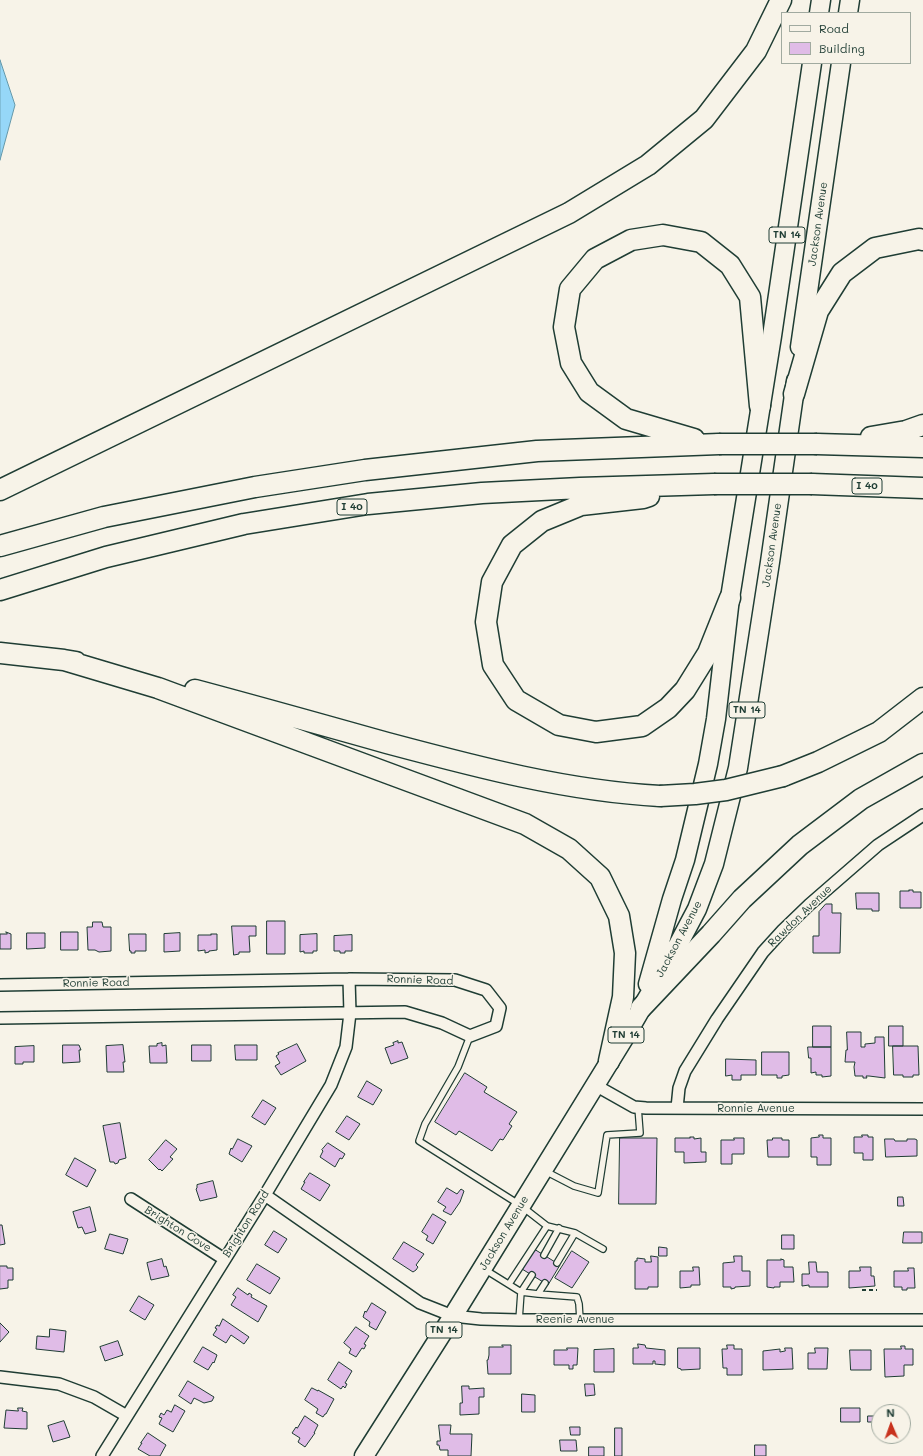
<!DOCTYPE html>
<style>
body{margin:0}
#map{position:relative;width:923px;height:1456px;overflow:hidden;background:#f7f3e8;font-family:Mali,sans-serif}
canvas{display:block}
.legend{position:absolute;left:781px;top:12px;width:130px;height:52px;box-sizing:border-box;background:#f7f3e8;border:1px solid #a1aaa0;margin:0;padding:5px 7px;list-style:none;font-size:12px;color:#1f3d34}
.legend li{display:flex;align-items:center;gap:8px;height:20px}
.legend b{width:20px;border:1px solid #a1aaa0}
.north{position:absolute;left:871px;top:1404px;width:40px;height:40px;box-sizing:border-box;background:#f7f3e8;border:1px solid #a1aaa0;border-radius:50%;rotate:358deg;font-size:11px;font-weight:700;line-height:16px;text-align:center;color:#1f3d34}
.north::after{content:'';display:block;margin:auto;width:14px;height:18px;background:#c8321e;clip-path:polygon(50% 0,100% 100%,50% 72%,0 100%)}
</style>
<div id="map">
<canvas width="923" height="1456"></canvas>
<ul class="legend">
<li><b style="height:5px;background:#f7f3e8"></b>Road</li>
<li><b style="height:11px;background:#e0bce7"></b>Building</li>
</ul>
<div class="north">N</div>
</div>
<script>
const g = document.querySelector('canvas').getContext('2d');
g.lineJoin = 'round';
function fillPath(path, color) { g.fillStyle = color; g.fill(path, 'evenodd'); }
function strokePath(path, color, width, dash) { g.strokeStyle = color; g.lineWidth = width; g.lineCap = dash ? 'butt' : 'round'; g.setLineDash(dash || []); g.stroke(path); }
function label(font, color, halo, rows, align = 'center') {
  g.font = font + ' Mali,sans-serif'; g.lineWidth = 3; g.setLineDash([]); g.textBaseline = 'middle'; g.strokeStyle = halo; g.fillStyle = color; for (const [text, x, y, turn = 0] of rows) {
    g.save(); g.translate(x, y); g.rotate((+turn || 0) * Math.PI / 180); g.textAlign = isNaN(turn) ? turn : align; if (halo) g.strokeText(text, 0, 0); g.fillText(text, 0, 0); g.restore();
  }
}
const water = new Path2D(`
 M0 60 15 105 0 160Z`);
fillPath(water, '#96d7f8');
strokePath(water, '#69a', 1);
const building = new Path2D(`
 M909 890H913V892H921V908H900V891H909Z
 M856 893H879V911H872V909H857Z
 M826 904H832V913H841L840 953H813V936H819V912Z
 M267 921H285V954H267Z
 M93 922H102L103 927H111V951L99 952 95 950H88L87 927H92Z
 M232 926H256V936H249L250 952H239V954L234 955Z
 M6 932 11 934V949H0V934H7Z
 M61 932H78V950H61Z
 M27 933H45V948L27 949Z
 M180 933V951L164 952V934Z
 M129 934H146V951H135V953H131V951H130Z
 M211 934H217V950L209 951V952L205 953V950L198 951V935H211Z
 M317 934V951H313V953H304V951L300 952V935Z
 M352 935V951H345V953H340V951H334V936Z
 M813 1026H831V1047H813Z
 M889 1026H903V1046H889Z
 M847 1032H861V1047H865V1044L875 1043V1037H884L885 1078 869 1076H866L867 1078H863V1076H855L854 1067 855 1062H845L846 1050H847Z
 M398 1041V1043L402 1042 408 1058 391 1064 385 1048 394 1045 393 1043Z
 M162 1043V1046L166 1045 167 1063H150L149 1046H157V1044Z
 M297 1044 306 1061 281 1075 275 1066 280 1063 276 1056 279 1054 278 1053Z
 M63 1045H79L81 1050H79L80 1062 63 1063Z
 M123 1045 125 1062H123L124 1072H107L106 1046Z
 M192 1045H211V1061H192Z
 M235 1045H257V1060H236Z
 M34 1046V1062H23V1064H15V1047Z
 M893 1046H918L919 1075H913V1077H903V1075H894Z
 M808 1047H831V1076L822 1077V1075H816V1072L811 1073V1058H809Z
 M762 1052H789V1075L782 1076V1078H777V1075H762Z
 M726 1059 756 1060V1075H741V1080H732V1075L726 1076Z
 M465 1073 487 1087 484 1092 517 1112 509 1124 512 1126 503 1140 500 1139 492 1151 459 1131 456 1135 435 1122Z
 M367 1081 382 1090 373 1105 358 1097Z
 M263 1100 276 1108 265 1125 252 1117Z
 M347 1116 360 1124 349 1140 336 1132Z
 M120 1123 126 1158 119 1160 118 1163 115 1164 114 1162H110L103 1126Z
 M819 1135H823V1138H831V1165H817V1157H811V1138L819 1137Z
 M862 1135H868V1137H873V1160H863V1153H854V1137H862Z
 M690 1137H694V1139L701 1138V1152H706V1162L684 1163V1152H675V1138H690Z
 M620 1138H657L656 1204H619Z
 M734 1138H744V1154H732V1164H721V1140H734Z
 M773 1138H782V1140H789V1157H768L767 1140H772Z
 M238 1139 252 1146 242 1162 229 1154 231 1148 232 1149Z
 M885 1139H894L895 1141H907V1139H915L917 1140V1156L886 1157Z
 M166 1140 177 1149 170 1157 173 1159 162 1171 160 1169 159 1170 149 1160Z
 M328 1143 345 1154 342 1159 340 1158 335 1167 320 1157 323 1151 322 1150Z
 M75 1158 96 1170 87 1187 66 1175Z
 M310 1173 330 1185 320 1201 301 1189 305 1182H304Z
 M213 1181 217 1197 200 1201 196 1189 197 1188V1185Z
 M447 1188 457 1194 461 1189 464 1191 460 1202 451 1215 443 1211 446 1207 438 1202Z
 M898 1197H903L904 1206H898Z
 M90 1207 96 1231 85 1234 82 1227 78 1228 73 1212Z
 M433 1214 446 1222 433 1244 426 1240 428 1236 422 1232Z
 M0 1225H2L5 1244 0 1245Z
 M274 1231 287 1239 278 1253 265 1245Z
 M904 1232H922V1243H903Z
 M110 1234 128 1239 123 1254 105 1249Z
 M782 1235H794V1249H782Z
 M404 1242 424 1254 416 1265 418 1267 416 1270 413 1272 393 1259Z
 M659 1247 667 1248V1256H659Z
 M534 1249 560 1265 548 1285 522 1269Z
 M572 1251 589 1262 572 1288 555 1278Z
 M651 1256 658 1257V1287H648V1289H635V1261H637V1258L645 1259V1262H651Z
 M734 1256H742V1271H750V1286L735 1287V1288L731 1289V1287H723V1263L734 1262Z
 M162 1259 164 1267 166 1266 169 1276 151 1280 147 1263Z
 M781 1259 784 1260V1267H793L794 1282H780V1287H774V1288L767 1287V1260H781Z
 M809 1262H816L817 1272H828V1287H809V1285L802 1286V1274H809Z
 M257 1264 280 1278 270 1294 247 1280Z
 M0 1266H7V1268H13V1280H8V1288L0 1289Z
 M693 1267H699L700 1285H691V1287L680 1288V1271H693Z
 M860 1267H871V1276H874L875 1286 849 1288V1271H860Z
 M908 1268H914L915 1288H907V1290H902V1287H894V1271H908Z
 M238 1288 248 1295 249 1293 252 1295 251 1297 267 1306 258 1322 231 1305 236 1297 233 1295Z
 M139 1296 154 1305 145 1320 130 1311Z
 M372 1303 386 1312 376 1330 369 1326 370 1322 363 1317 365 1311 366 1312Z
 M223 1319 249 1337 244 1344 231 1335 226 1343 213 1335 217 1329 215 1328 217 1325 219 1326Z
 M0 1323 9 1332 0 1342Z
 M356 1327 369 1336 364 1344 366 1345 364 1349 362 1348 356 1357 349 1353 351 1349 344 1343Z
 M50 1329 66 1331 64 1352 36 1349 37 1336 49 1337Z
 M118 1341 123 1355 105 1361 100 1347Z
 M638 1344 645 1345 646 1348 665 1350V1365L655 1364V1361H653V1364H633V1348H638Z
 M502 1345H511V1374H488L487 1360H488L489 1355V1347H503Z
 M727 1345H734V1349H742V1375H727V1368H723L722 1349H727Z
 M901 1346H905V1349H913V1365H904V1376L885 1377 884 1349H901Z
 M203 1347 217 1355 214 1363 213 1362 208 1370 194 1362Z
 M567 1348H578L577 1365H573V1369H569V1365H554V1350H567Z
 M678 1348H700V1369L681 1370V1369L678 1368Z
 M785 1348H792L793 1369 763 1370V1351L780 1349V1352L785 1351Z
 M815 1348H828L827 1369H808V1353H815Z
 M614 1349V1372H594V1350Z
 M850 1350H871V1370H851Z
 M339 1362 352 1371 345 1383 347 1384 345 1388 343 1386 341 1389 328 1380Z
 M188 1381 214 1397 212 1401 204 1403 194 1398 191 1404 179 1396Z
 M585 1384H594L595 1395 586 1396Z
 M462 1386H469V1389L484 1388V1397H479V1414L460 1415V1403H462Z
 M312 1388 318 1391V1390L334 1399 326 1414H325L323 1417 316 1413 318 1409 305 1400Z
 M522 1394 535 1395V1412H522Z
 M175 1405 185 1411 173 1432 159 1424 162 1418 159 1417 161 1413 164 1415 167 1410 171 1412Z
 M18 1408H23L22 1411 27 1412V1429L4 1428 6 1410 18 1411Z
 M841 1408H860V1422H841Z
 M305 1416 318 1425 314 1433H315L305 1447 298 1442 300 1438 292 1433 296 1427 297 1428Z
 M868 1416H879V1422H868Z
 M64 1421 70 1437 53 1442 48 1426Z
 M439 1425H451L450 1434H472L471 1456H448V1450H440L439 1445H437V1441H440Z
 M570 1427H580V1435H571Z
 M615 1428H622V1456H615Z
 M148 1433 166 1445 160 1456H150L138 1449 142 1443H141Z
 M560 1440H576L577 1451H561Z
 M755 1445H766V1456H755Z
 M589 1447H604V1456H589Z`);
fillPath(building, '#e0bce7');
strokePath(building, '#1f3d34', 1);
const lane = new Path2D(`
 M470 1036 458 1067 425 1124 419 1141 520 1205 547 1226 575 1233 557 1263
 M545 1171 574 1186 598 1193 607 1135 640 1133 638 1107
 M575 1233 603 1249
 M544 1255 559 1228
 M484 1269 521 1292 532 1275
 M509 1284 547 1226
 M538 1294 577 1297 579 1304 580 1320
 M519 1320 521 1292 538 1294 545 1283`);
const street = new Path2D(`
 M0 985 349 979 455 980 486 990 500 1008 496 1026 470 1036 442 1023 405 1012 0 1018
 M595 1085 634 1107 646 1108 923 1109
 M677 1108 679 1088 685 1071 717 1019 763 952 783 930 809 905 878 845 923 815
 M265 1195 420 1303 453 1316 481 1319 519 1320H923
 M131 1199 224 1259
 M0 1377 59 1384 94 1397 127 1416
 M102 1456 265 1195 331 1085 346 1047 350 1013 349 979`);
const primary = new Path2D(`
 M819 13 821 0
 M848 13 850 0
 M800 347 841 63
 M648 984 672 899 685 860 708 764 716 719 730 598 772 336 812 63
 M364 1456 453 1316 626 1035 678 945 697 909 714 864 738 768 770 562 796 381`);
const highway = new Path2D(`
 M794 394 818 311 842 273 875 248 919 239 923 240
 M871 437 906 431 923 425
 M694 439 626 419 589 392 571 363 564 327 570 289 595 259 631 240 663 235 701 242 730 265 750 297 760 406
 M817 444 923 447
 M812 484 923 488
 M0 490 569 213 648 165 704 119 756 51 781 0
 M649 496 643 498 581 505 542 521 512 545 492 582 486 622 493 665 516 700 559 725 596 732 642 726 668 708 685 690 708 653 730 598
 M0 546 104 517 255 487 365 470 537 451 719 444
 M0 590 106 557 244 524 368 504 482 493 580 488 714 484
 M0 653 64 660 76 662
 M64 660 158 688 525 824 569 849 600 877 619 916 625 953 623 997 609 1061
 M195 690C259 707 323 725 387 743 477 767 567 791 660 796
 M783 776 818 762 879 732 923 698
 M641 1008 711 934 742 899 800 845 861 799 923 764`);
strokePath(lane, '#1f3d34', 8);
strokePath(street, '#1f3d34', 14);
strokePath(primary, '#1f3d34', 21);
strokePath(highway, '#1f3d34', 23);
strokePath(new Path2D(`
 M862 1290H877`), '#1f3d34', 2, [4, 3]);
strokePath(lane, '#f7f3e8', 5.5);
strokePath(street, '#f7f3e8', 11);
strokePath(primary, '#f7f3e8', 18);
strokePath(highway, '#f7f3e8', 20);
const highwayBridge = new Path2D(`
 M719 444H817
 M714 484H812
 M660 796 695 794 726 790 783 776`);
strokePath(highwayBridge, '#1f3d34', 23, []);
strokePath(highwayBridge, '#f7f3e8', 20);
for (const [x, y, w] of [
 [787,235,36],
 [867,486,30],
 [352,507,30],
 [747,710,36],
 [626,1035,36],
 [444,1330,36]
]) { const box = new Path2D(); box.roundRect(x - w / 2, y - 8, w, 16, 3); g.fillStyle = '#f7f3e8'; g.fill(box); strokePath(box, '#1f3d34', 1); }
label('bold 10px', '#1f3d34', null, [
 ["TN 14",787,235],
 ["I 40",867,486],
 ["I 40",352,507],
 ["TN 14",747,710],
 ["TN 14",626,1035],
 ["TN 14",444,1330]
]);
label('11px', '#1f3d34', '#f7f3e8', [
 ["Jackson Avenue",818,224,-82],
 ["Jackson Avenue",772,545,-82],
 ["Rawdon Avenue",800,916,-44],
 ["Jackson Avenue",679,939,-62],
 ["Ronnie Road",420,980,2],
 ["Ronnie Road",96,983,-1],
 ["Ronnie Avenue",756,1109],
 ["Brighton Road",246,1224,-58],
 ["Brighton Cove",178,1229,32],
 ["Jackson Avenue",504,1233,-59],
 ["Reenie Avenue",575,1320]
]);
</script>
